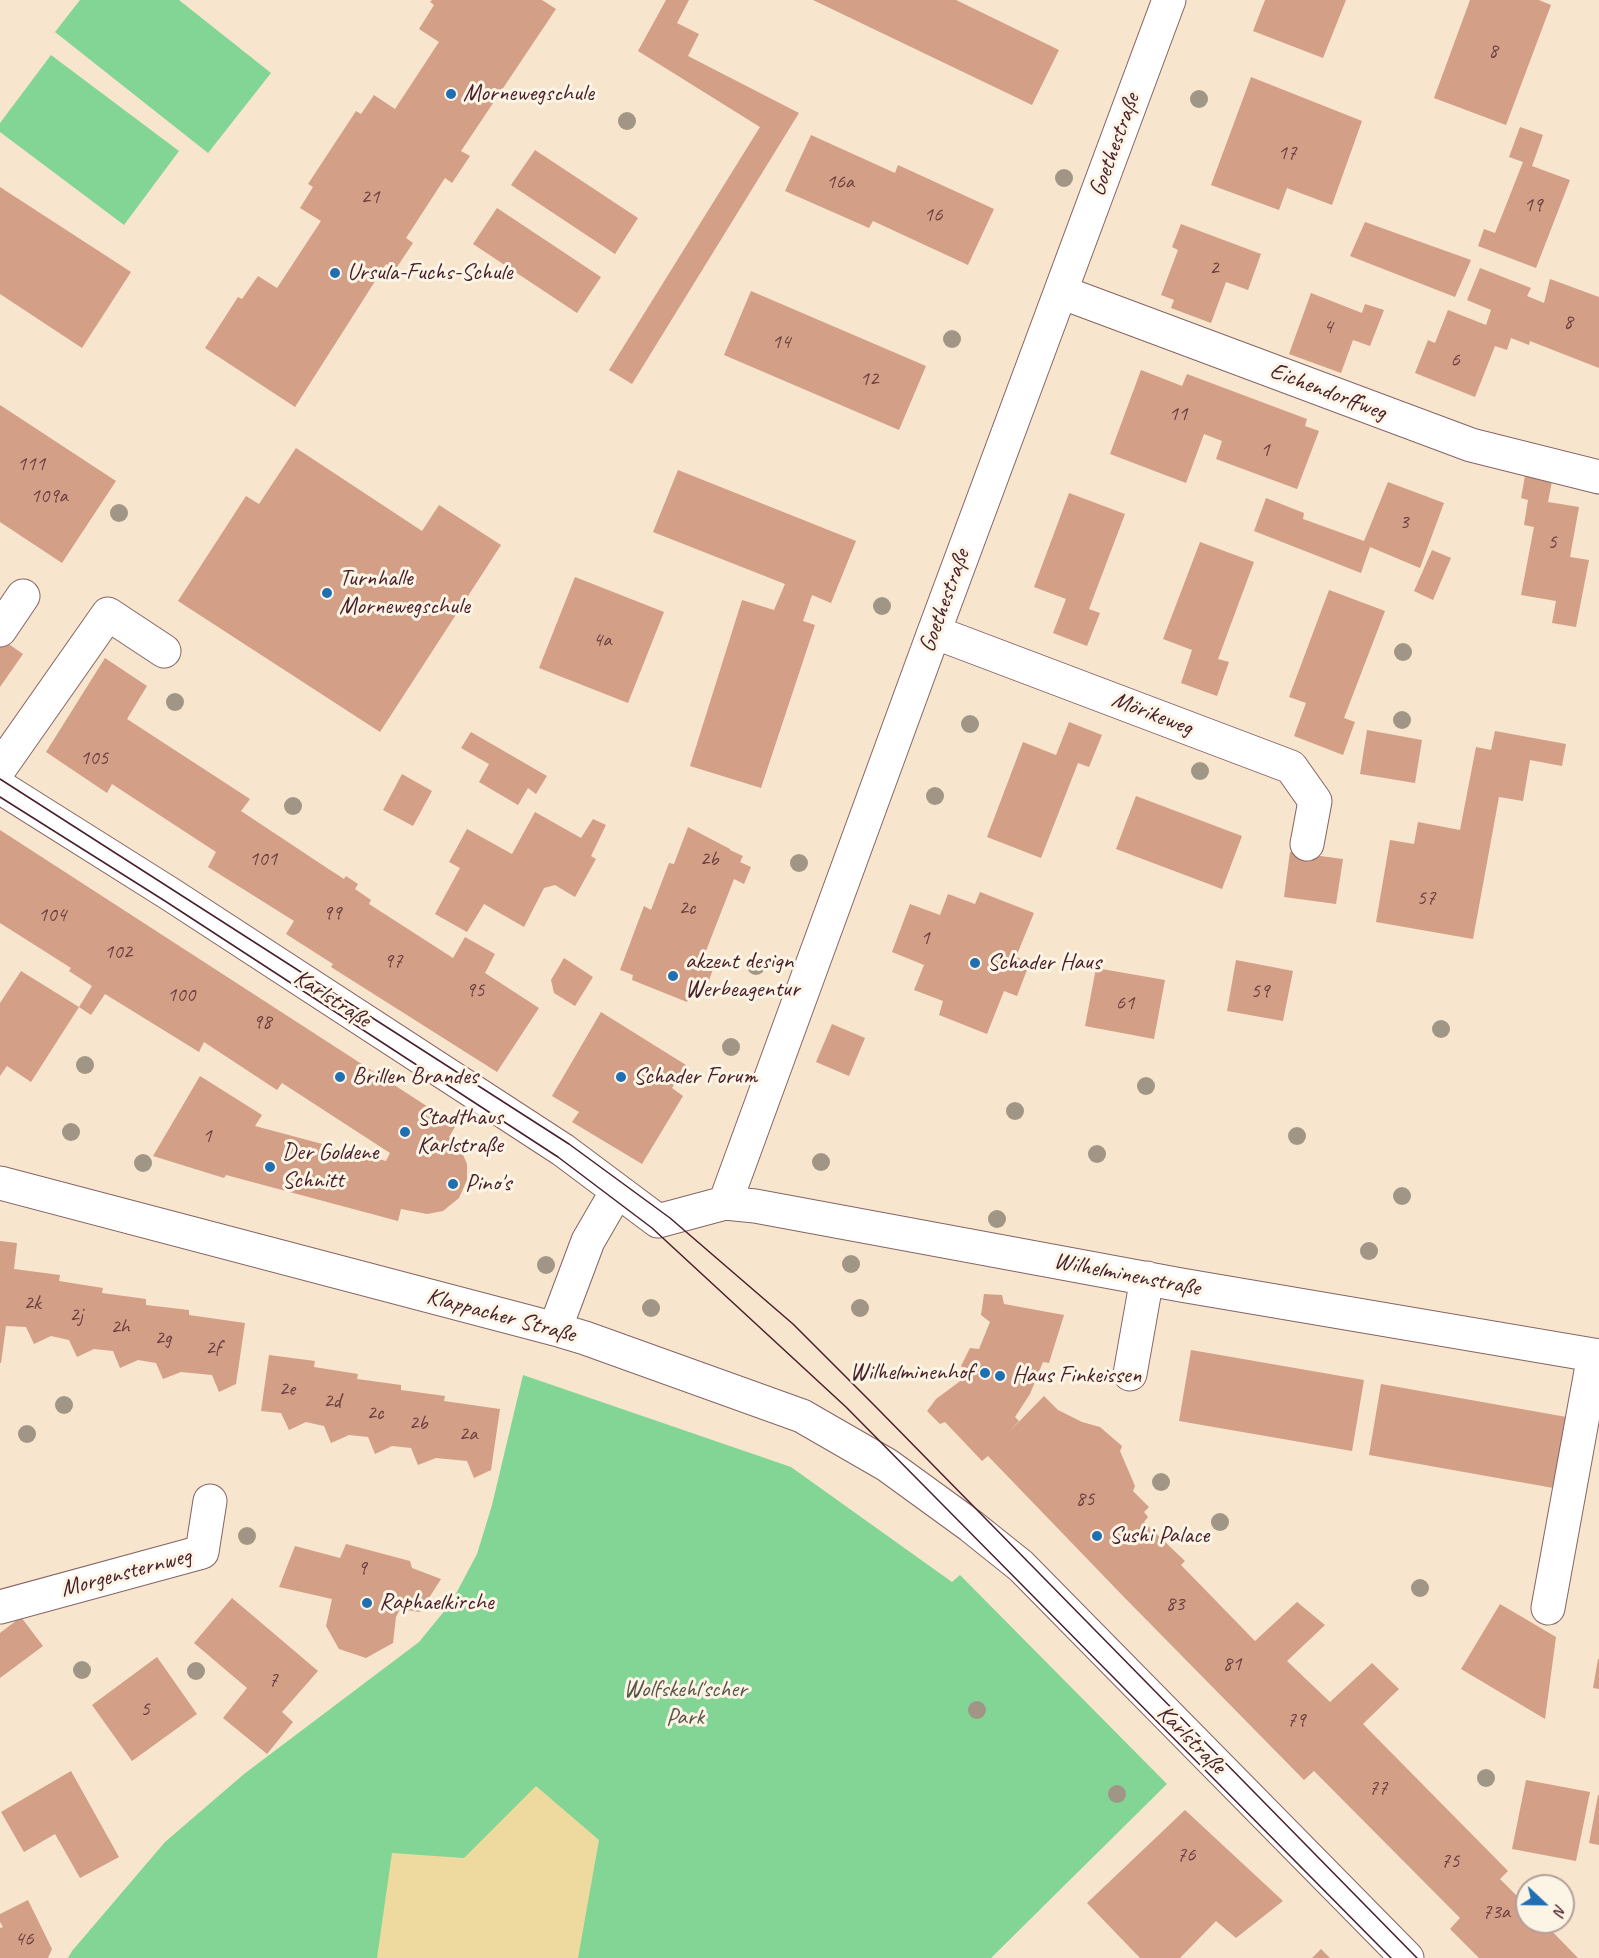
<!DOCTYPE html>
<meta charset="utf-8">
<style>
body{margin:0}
#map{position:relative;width:1599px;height:1958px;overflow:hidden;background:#f7e5cd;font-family:Caveat,sans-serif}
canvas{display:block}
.north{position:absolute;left:1515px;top:1874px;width:60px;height:60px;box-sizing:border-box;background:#fcf5e5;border:2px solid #b59f9b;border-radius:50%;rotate:112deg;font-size:16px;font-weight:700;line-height:24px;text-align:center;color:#4a1f2b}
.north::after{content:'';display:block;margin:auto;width:21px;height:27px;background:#1f6fb2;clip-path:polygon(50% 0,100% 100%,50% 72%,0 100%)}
</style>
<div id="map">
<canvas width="1599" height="1958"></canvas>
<div class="north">N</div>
</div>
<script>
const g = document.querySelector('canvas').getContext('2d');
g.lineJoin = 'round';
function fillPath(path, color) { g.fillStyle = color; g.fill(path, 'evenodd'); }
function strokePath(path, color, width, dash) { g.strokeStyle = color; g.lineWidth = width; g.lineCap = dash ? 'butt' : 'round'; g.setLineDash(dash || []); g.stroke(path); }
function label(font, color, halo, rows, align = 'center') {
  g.font = font + ' Caveat,sans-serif'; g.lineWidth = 6; g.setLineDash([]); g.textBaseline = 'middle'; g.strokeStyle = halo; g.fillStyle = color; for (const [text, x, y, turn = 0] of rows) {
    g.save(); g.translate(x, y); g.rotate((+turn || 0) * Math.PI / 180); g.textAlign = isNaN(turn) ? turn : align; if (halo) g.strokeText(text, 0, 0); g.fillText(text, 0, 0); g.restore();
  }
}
fillPath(new Path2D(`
 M80 0H179L271 73 208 153 55 32Z
 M51 55 179 151 124 225 0 132V123Z
 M523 1375 791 1467 952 1582 960 1575 1167 1784 991 1958H68L72 1951 165 1842 244 1774 419 1642 451 1603 477 1554 492 1505Z`), '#83d596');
fillPath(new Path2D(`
 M536 1786 599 1840 578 1958H377L392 1853 464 1858Z`), '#eeda9e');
fillPath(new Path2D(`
 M432 0H542L556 9 461 151 470 156 452 183 445 178 406 238 413 243 395 270 386 264 295 407 205 348 238 297 242 299 258 276 277 288 321 221 300 208 313 187 308 184 356 111 361 114 374 95 395 109 439 42 419 29 434 5 430 2Z
 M666 0H689L677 23 699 34 688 56 799 113 632 384 609 370 760 127 638 51Z
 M813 0H956L1059 50 1032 105Z
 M1265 0H1346L1323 58 1253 31Z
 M1470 0H1539L1551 5 1506 125 1434 98Z
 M1251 77 1362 121 1332 205 1287 188 1279 210 1211 185Z
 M1520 127 1543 135 1532 166 1570 180 1536 268 1478 246 1484 229 1495 233 1523 162 1509 157Z
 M811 135 895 173 898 165 994 209 968 265 873 221 869 228 785 191Z
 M535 150 638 218 615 254 511 185Z
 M0 187 131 272 82 348 0 294Z
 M497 208 601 277 577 313 473 244Z
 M1365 222 1471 260 1455 297 1350 256Z
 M1181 224 1261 254 1248 290 1226 282 1211 323 1171 308 1174 300 1161 295 1178 250 1172 247Z
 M1480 268 1531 288 1527 296 1544 303 1550 279 1599 297V368L1530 341 1529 345 1511 338 1507 350 1495 346 1475 397 1415 373 1428 340 1435 343 1448 310 1486 325 1491 310 1467 300Z
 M751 291 926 366 899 430 724 355Z
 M1311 293 1362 313 1365 304 1384 310 1370 346 1353 340 1341 373 1289 354Z
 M1141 370 1182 386 1187 374 1307 419 1305 426 1319 431 1297 489 1216 459 1222 441 1204 434 1186 483 1110 454Z
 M0 405 116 481 62 563 0 522Z
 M296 448 422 531 439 505 501 545 380 732 178 601 246 496 259 504Z
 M678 470 856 541 831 603 812 595 803 621 815 625 761 788 690 766 742 600 774 610 785 584 653 532Z
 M1525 476 1552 481 1548 502 1579 507 1570 557 1589 560 1576 627 1552 623 1556 601 1521 595 1534 527 1524 525 1528 500 1521 498Z
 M1388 482 1444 503 1420 568 1370 547 1361 573 1254 531 1266 498 1304 513 1303 519 1364 541Z
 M1069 493 1125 514 1089 609 1100 613 1087 646 1053 633 1066 599 1034 587Z
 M1200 542 1254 562 1218 659 1229 662 1217 696 1181 683 1192 650 1163 639Z
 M1432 550 1451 558 1433 600 1414 591Z
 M575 577 664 612 628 703 539 668Z
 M1329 590 1385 611 1344 718 1355 722 1343 755 1294 736 1306 703 1289 697Z
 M0 638 23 654 0 687Z
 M105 658 147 686 127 719 250 799 241 811 327 868 344 879 346 876 358 884 355 889 371 900 369 904 453 958 465 937 495 954 485 973 539 1008 497 1072 331 967 333 964 286 934 294 921 208 867 216 852 112 784 107 793 46 752Z
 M1069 722 1102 735 1089 767 1078 763 1041 858 987 837 1023 742 1056 755Z
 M1367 730 1422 740 1415 783 1360 774Z
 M1495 731 1566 744 1562 766 1530 760 1523 801 1499 797 1473 939 1376 922 1390 840 1414 844 1418 822 1460 830 1476 747 1491 750Z
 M471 732 547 776 536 794 528 788 518 805 479 782 489 764 461 748Z
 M402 774 432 791 413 826 383 810Z
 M1136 796 1242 836 1222 889 1116 849Z
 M535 812 581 838 593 819 606 825 591 856 596 859 575 897 555 885 544 888 524 927 484 904 467 932 435 914 460 868 449 862 467 829 512 854Z
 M688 827 730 849V850L743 856 740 862 751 867 744 884 734 879 704 956 701 964 713 969 707 986 696 982 687 1002 632 980 633 975 620 970 644 906 651 910 669 863 674 864Z
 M0 830 456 1125 449 1137 461 1150 467 1164V1180L459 1198 443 1211 427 1214 401 1209 398 1221 226 1175 224 1178 153 1156 200 1076 262 1115 255 1126 386 1161 390 1153 282 1083 277 1090 204 1042 199 1052 105 994 91 1015 79 1007 31 1082 7 1066 0 1076V1003L21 971 79 1007 92 986 69 971 71 968 0 923Z
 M1290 852 1343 859 1336 904 1284 897Z
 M980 892 1034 913 1016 957 1030 962 1017 996 1004 991 987 1034 939 1015 943 1001 914 990 924 965 892 952 910 904 940 915 948 894 975 904Z
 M564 958 593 977 575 1006 554 993 551 980Z
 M1236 960 1293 971 1283 1021 1227 1011Z
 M1096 968 1165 980 1154 1039 1085 1026Z
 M601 1012 686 1065 672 1088 683 1096 642 1164 572 1122 579 1112 552 1096Z
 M832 1024 865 1038 849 1076 816 1062Z
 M0 1241 17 1243 14 1269 60 1275 59 1281 103 1288 102 1293 146 1299V1305L189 1310V1315L245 1323 236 1384 219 1392 212 1375 181 1372 163 1379 156 1363 138 1360 120 1368 113 1351 94 1349 77 1357 69 1340 51 1336 34 1344 26 1327 6 1326 1 1363H0Z
 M984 1294 1002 1295 1004 1304 1064 1315 1049 1363 1043 1362 1030 1394 1015 1417 1019 1421 1007 1434 1044 1396 1058 1410 1082 1422 1100 1427 1122 1446 1120 1451 1135 1486 1133 1491 1149 1507 1144 1512 1148 1517 1144 1522 1185 1561 1181 1565 1255 1641 1297 1602 1325 1625 1287 1661 1330 1702 1372 1663 1399 1689 1363 1724 1508 1871 1500 1879 1527 1906V1922H1543L1578 1958H1479L1450 1929 1460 1918 1314 1771 1304 1780 1121 1594 988 1456 982 1461 945 1422 940 1424 927 1411 936 1399 959 1382 968 1371 961 1366 970 1348 979 1349 990 1322 981 1315Z
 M1191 1350 1364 1380 1352 1451 1179 1421Z
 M269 1355 315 1361 314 1367 358 1374 357 1379 401 1385V1390L445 1396 444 1401 500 1409 491 1470 474 1478 467 1461 436 1458 418 1465 411 1448 392 1446 375 1454 368 1437 349 1435 331 1443 324 1426 306 1422 289 1430 281 1413 261 1411Z
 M1381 1384 1572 1418 1559 1489 1369 1455Z
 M346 1544 410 1561 412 1568 441 1579 420 1612 400 1609 396 1617 393 1643 366 1658 339 1649 326 1626 332 1599 279 1587 295 1546 340 1558Z
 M232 1598 318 1671 282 1712 293 1722 267 1754 223 1718 247 1688 194 1643Z
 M1500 1604 1556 1637 1545 1719 1461 1669Z
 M21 1617 43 1646 0 1678V1633Z
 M157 1657 197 1714 132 1761 92 1705Z
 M1598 1659H1599V1689L1593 1688Z
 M71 1771 119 1857 80 1878 55 1834 24 1852 1 1812Z
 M1526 1780 1590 1792 1576 1861 1512 1849Z
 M1598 1795H1599V1845L1589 1843Z
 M1185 1810 1283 1901 1236 1938 1216 1921 1180 1958H1140L1087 1903Z
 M28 1900 52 1949 48 1958H0V1928L3 1927 0 1922V1914Z
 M1321 1949 1330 1958H1312Z`), '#d39f86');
const minor = new Path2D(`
 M1061 292 1471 445 1599 477
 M0 630 23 596
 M934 632 1291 767 1315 801 1307 844
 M0 768 108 614 164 651
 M0 787 170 894 563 1150 658 1221 725 1203 755 1206 1181 1285 1599 1356
 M0 1183 555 1329 585 1338 802 1416 887 1465 971 1526 1021 1566 1407 1958
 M725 1203 934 632 1169 0
 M555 1329 588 1241 617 1191
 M1130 1374 1147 1278
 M0 1607 202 1552 210 1501
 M1548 1608 1594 1355`);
strokePath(minor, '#876464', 35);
strokePath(minor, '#fff', 33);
strokePath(new Path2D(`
 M0 779 569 1144 670 1218 793 1324 875 1406 1417 1958
 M0 797 165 901 558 1157 652 1228 846 1407 1391 1958`), '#4a1f2b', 1.5);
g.fillStyle = '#a19686';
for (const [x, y] of [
 [1199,99],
 [627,121],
 [1064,178],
 [952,339],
 [119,513],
 [882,606],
 [1403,652],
 [175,702],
 [1402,720],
 [970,724],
 [1200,771],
 [935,796],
 [293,806],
 [799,863],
 [756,966],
 [1441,1029],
 [731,1047],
 [85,1065],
 [1146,1086],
 [1015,1111],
 [71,1132],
 [1297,1136],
 [1097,1154],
 [821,1162],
 [143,1163],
 [1402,1196],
 [997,1219],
 [1369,1251],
 [851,1264],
 [546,1265],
 [651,1308],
 [860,1308],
 [64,1405],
 [27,1434],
 [1161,1482],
 [1220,1522],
 [247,1536],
 [1420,1588],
 [82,1670],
 [196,1671],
 [977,1710],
 [1486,1778],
 [1117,1794]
]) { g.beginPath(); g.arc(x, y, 9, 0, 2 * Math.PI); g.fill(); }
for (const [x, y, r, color] of [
 [451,94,6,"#1f6fb2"],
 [335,273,6,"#1f6fb2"],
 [327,593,6,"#1f6fb2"],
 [975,963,6,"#1f6fb2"],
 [673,976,6,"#1f6fb2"],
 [340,1077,6,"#1f6fb2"],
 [621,1077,6,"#1f6fb2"],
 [405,1132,6,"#1f6fb2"],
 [270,1167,6,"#1f6fb2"],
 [453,1184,6,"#1f6fb2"],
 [985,1373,6,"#1f6fb2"],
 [1000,1376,6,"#1f6fb2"],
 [1097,1536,6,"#1f6fb2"],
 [367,1603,6,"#1f6fb2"]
]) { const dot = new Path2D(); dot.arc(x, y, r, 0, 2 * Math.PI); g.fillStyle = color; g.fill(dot); strokePath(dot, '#fcf5e5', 2); }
label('21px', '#6c3f42', null, [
 ["8",1493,51],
 ["17",1287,153],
 ["16a",840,182],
 ["21",370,197],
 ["19",1533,205],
 ["16",933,215],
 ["2",1214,268],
 ["8",1568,322],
 ["4",1328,327],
 ["14",781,342],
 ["6",1455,360],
 ["12",869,379],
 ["11",1178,414],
 ["1",1265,450],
 ["111",31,464],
 ["109a",49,496],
 ["3",1404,522],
 ["5",1552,542],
 ["4a",602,640],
 ["105",94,758],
 ["101",263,859],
 ["2b",709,859],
 ["57",1426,898],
 ["2c",687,908],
 ["99",332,913],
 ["104",52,915],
 ["1",925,938],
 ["102",118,952],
 ["97",393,961],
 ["95",475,990],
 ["59",1260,991],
 ["100",181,995],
 ["61",1125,1003],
 ["98",262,1022],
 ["1",207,1136],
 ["2k",32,1303],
 ["2j",76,1315],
 ["2h",120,1327],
 ["2g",163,1338],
 ["2f",213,1348],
 ["2e",287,1389],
 ["2d",332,1401],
 ["2c",375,1413],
 ["2b",418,1423],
 ["2a",468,1434],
 ["85",1085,1499],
 ["9",362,1568],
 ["83",1175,1604],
 ["81",1232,1664],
 ["7",273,1680],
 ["5",145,1709],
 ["79",1296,1720],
 ["77",1378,1788],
 ["76",1186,1855],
 ["75",1450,1861],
 ["73a",1496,1912],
 ["46",24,1939]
]);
label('24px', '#4a1f2b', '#fcf5e5', [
 ["Mornewegschule",463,94],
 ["Ursula-Fuchs-Schule",347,273],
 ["Turnhalle",339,579],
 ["Mornewegschule",339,607],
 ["akzent design",685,962],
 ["Werbeagentur",685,990],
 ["Schader Haus",987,963],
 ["Brillen Brandes",352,1077],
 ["Schader Forum",633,1077],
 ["Stadthaus",417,1118],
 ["Karlstraße",417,1146],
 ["Der Goldene",282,1153],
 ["Schnitt",282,1181],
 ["Pino's",465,1184],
 ["Wilhelminenhof",973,1373,"right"],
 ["Haus Finkeissen",1012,1376],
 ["Sushi Palace",1109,1536],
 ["Raphaelkirche",379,1603]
], 'left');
label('24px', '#4a1f2b', '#fcf5e5', [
 ["Goethestraße",1115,145,-70],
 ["Eichendorffweg",1328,392,21],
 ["Goethestraße",945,601,-70],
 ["Mörikeweg",1152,714,21],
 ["Karlstraße",332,999,33],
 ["Wilhelminenstraße",1127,1275,11],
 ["Klappacher Straße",501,1316,15],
 ["Morgensternweg",126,1573,-15],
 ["Karlstraße",1191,1740,45]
]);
label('24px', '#5b564b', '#fcf5e5', [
 ["Wolfskehl'scher",685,1690],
 ["Park",685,1718]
]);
</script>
